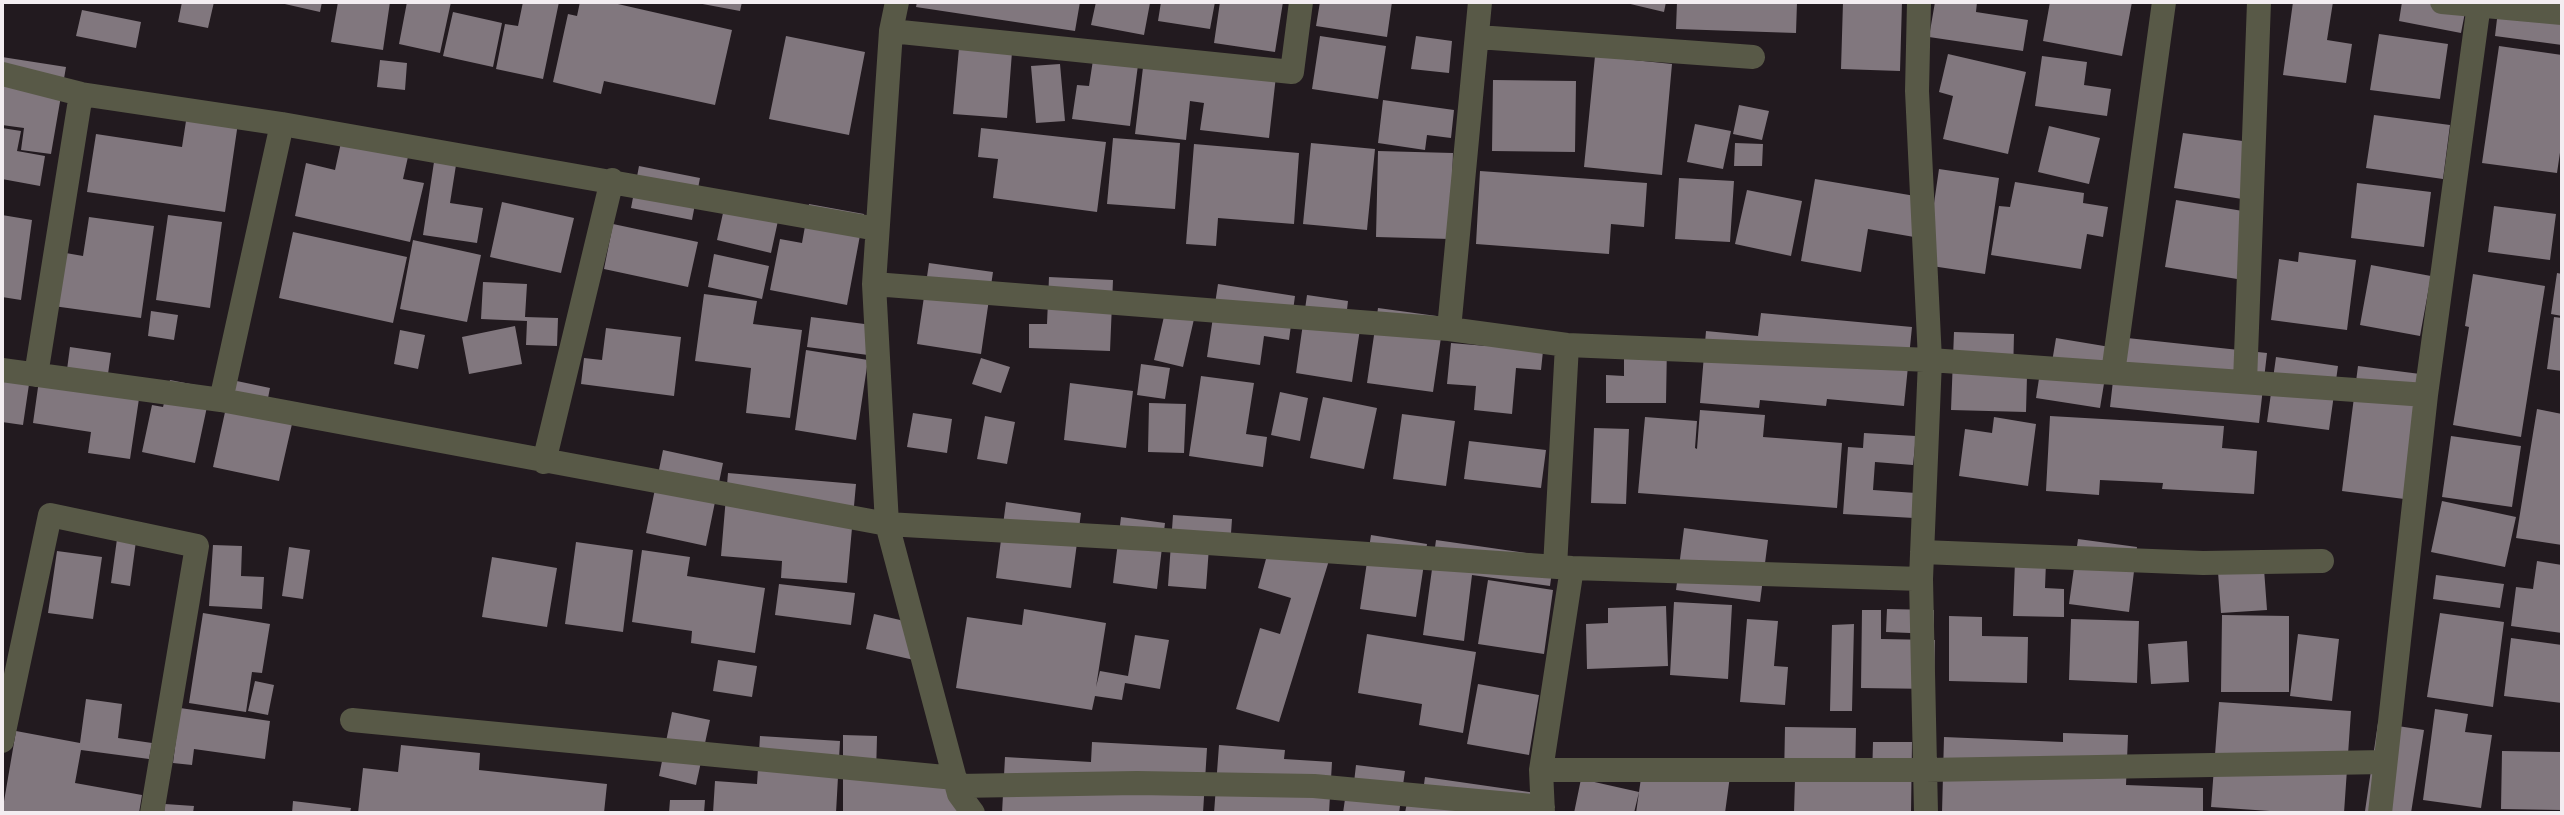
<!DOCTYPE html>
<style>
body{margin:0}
#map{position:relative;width:2564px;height:815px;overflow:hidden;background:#221a1f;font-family:"Roboto Condensed",sans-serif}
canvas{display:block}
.frame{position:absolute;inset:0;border:4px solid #f3edf1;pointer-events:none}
</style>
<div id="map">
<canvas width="2564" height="815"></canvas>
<div class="frame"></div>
</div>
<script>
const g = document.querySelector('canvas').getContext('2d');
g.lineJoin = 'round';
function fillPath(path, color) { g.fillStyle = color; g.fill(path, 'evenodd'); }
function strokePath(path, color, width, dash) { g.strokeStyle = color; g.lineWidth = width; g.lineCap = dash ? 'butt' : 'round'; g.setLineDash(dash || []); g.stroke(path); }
fillPath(new Path2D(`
 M182 2H214L208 28 178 22Z
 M276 2H322L320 12Z
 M338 2H390L383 50 331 42Z
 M407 2H451L440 53 399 44Z
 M523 2H559L543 79 496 69 505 24 518 26Z
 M580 2H609L732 30 715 105 604 81 601 94 553 82 568 14 577 16Z
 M692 2H742L740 11Z
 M917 2H1080L1075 31 916 7Z
 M1096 2 1150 3 1144 35 1091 25Z
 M1161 2H1215L1210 29 1158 21Z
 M1220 2H1283L1275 52 1214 43Z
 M1320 2H1392L1387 37 1316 26Z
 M1622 2H1666L1664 12Z
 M1677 2H1797L1796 33 1676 29Z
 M1843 2H1902L1900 71 1841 69Z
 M1935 2H1977L1976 12 2028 20 2023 51 1929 37Z
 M2050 2H2132L2122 56 2043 41Z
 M2293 2H2333L2327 40 2352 44 2346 83 2283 75Z
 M2402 2H2467L2461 33 2399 21Z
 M2499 2H2562V45L2495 36Z
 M82 10 141 22 136 48 76 36Z
 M453 12 502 23 493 67 443 56Z
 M2379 34 2448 44 2440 99 2370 90Z
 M786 36 865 52 849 135 769 119Z
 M1320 36 1386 46 1378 99 1312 89Z
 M1416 36 1452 41 1449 73 1411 69Z
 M2499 46 2562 55V139L2557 173 2482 163Z
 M959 48 1012 52 1007 118 953 114Z
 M1948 54 2026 72 2008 154 1943 139 1953 96 1939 92Z
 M1595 56 1672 64 1662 175 1584 167Z
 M2042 56 2087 62 2084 85 2111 89 2107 116 2035 106Z
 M2 57 66 67 51 154 21 150 24 128 2 125Z
 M1144 59 1276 76 1269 138 1200 130 1204 103 1190 101 1186 140 1135 134Z
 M380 60 407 63 405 90 377 87Z
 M1093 60 1138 65 1130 126 1072 119 1077 85 1089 86Z
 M1060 64 1065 121 1036 123 1031 66Z
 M1493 80 1576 81 1575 152 1492 151Z
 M1383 100 1454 110 1451 138 1427 135 1425 150 1378 143Z
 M1739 105 1769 111 1762 140 1733 134Z
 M188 108 239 116 225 212 87 192 96 134 182 147Z
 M2374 115 2450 125 2443 179 2366 168Z
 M345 124 412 139 403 179 424 183 410 242 295 216 306 163 335 170Z
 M1695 124 1731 131 1723 169 1687 162Z
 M2049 126 2100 138 2089 184 2038 172Z
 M2 128 21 131 17 151 45 156 40 186 2 179Z
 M981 128 1106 142 1097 212 993 198 998 159 978 157Z
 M2183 133 2250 142 2242 199 2174 188Z
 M1113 138 1180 143 1175 209 1107 204Z
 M1311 143 1375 149 1367 230 1303 224Z
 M1735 143 1763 144 1762 166H1734Z
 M1194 144 1299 153 1294 224 1218 218 1216 246 1186 244Z
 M1378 151 1453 153 1450 239 1376 237Z
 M434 162 456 165 450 203 483 208 477 243 423 235Z
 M639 166 700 178 692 220 631 208Z
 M1939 169 1999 178 1985 274 1925 265Z
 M1480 171 1647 183 1644 227 1611 224 1609 254 1476 244Z
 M1679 178 1734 181 1730 242 1675 239Z
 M1815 179 1927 198 1920 238 1868 229 1861 272 1801 261Z
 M2015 182 2084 193 2083 203 2108 207 2103 237 2087 234 2081 269 1991 255 1999 206 2010 207Z
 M2357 183 2431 192 2424 247 2351 238Z
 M1747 190 1802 201 1791 256 1735 244Z
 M727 195 781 207 771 253 717 240Z
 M2176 200 2249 212 2237 279 2165 267Z
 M502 202 574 218 561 273 490 257Z
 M809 204 864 214 847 305 770 290 780 239 802 243Z
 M2494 206 2556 214 2550 260 2488 252Z
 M2 215 32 220 21 300 2 297Z
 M168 215 222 222 210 308 156 300Z
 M89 217 154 226 141 318 53 306 60 252 83 256Z
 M613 224 698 242 688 287 604 269Z
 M293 232 407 257 393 323 279 298Z
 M413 240 481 255 467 322 400 309Z
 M2299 252 2356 260 2347 330 2271 320 2279 259 2298 262Z
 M714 254 769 266 762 299 708 287Z
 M929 263 993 272 981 354 917 344Z
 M2371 265 2431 276 2420 336 2360 325Z
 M2557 273 2562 274V316L2551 314Z
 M2473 274 2545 286 2521 437 2453 425 2469 327 2465 326Z
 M1049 277 1113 280 1110 351 1029 348V324H1047Z
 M483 282 527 284 525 317 558 318 557 346 526 345 527 321 481 319Z
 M1218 284 1295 296 1289 340 1264 336 1260 365 1207 357Z
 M704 294 757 301 753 324 802 330 790 418 746 413 751 368 695 361Z
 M1307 295 1348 301 1345 327 1360 329 1352 382 1296 373Z
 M1168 299 1197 306 1183 367 1154 360Z
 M1378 308 1444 317 1433 392 1367 383Z
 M151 311 178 315 174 340 148 336Z
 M1761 313 1912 327 1904 406 1827 399 1826 406 1760 400 1759 408 1700 403 1706 331 1758 336Z
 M811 317 872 325 868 355 807 347Z
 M2554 317 2562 318V371L2547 369Z
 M515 326 522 364 469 374 462 337Z
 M606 328 681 337 674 396 581 384 584 358 602 360Z
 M400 330 425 335 418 369 394 364Z
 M1545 332 1541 370 1516 368 1512 414 1474 410 1476 386 1447 384 1451 343 1486 346Z
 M1954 332 2014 334 2013 375 2027 376 2026 412 1951 410Z
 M2118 337 2267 353 2259 423 2110 407Z
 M2056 338 2110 347 2100 408 2036 398 2040 372 2050 374Z
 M1624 344H1667L1666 403H1606V375L1624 376Z
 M70 347 111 353 106 388 140 392 130 459 88 453 91 432 33 423 40 373 66 377Z
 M806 350 868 360 856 440 795 430Z
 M2276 357 2338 366 2329 430 2267 422Z
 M981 358 1010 367 1001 393 972 384Z
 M2 359 32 364 23 425 2 422Z
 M1141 364 1170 368 1165 399 1137 395Z
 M2358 366 2428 375 2412 500 2342 491Z
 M1201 376 1254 383 1246 434 1267 437 1263 467 1189 456Z
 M170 380 211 388 195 463 142 452 152 405 163 407Z
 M232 380 270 388 264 418 292 424 279 481 213 467Z
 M1070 383 1133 391 1126 448 1064 440Z
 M1280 392 1308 398 1300 441 1271 435Z
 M1323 397 1377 408 1364 469 1310 458Z
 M1149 403 1186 404 1184 453 1148 452Z
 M2537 409 2562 414V545L2516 538Z
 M1700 410 1765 415 1763 437 1842 443 1837 508 1638 493 1645 417 1697 421 1695 448 1697 449Z
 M913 413 952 419 947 453 907 447Z
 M1402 414 1455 421 1446 486 1393 479Z
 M985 416 1015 422 1007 464 977 459Z
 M2050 416 2224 426 2222 448 2257 451 2254 494 2162 489 2163 483 2100 480 2099 495 2046 491Z
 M1994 417 2036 424 2028 486 1959 476 1965 429 1992 433Z
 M1594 428 1629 429 1626 504 1591 503Z
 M1864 433 1916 436 1913 465 1875 462 1873 490 1916 493 1914 518 1843 514 1848 447 1863 448Z
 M2451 436 2521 446 2512 507 2442 497Z
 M1469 441 1546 450 1541 488 1464 479Z
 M663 450 723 463 706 546 646 533Z
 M728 473 856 484 847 583 781 578 782 561 721 556Z
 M2442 501 2516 517 2505 567 2431 552Z
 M1006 502 1081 513 1071 588 996 578Z
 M1173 515 1232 519 1230 548 1209 547 1206 589 1168 586Z
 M1121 517 1165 523 1157 589 1113 583Z
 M1684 528 1768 540 1760 602 1676 590Z
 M1371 535 1427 544 1416 617 1360 609Z
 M1272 537 1331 554 1279 722 1236 709 1260 628 1280 634 1291 598 1258 588Z
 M117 539 136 541 130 586 111 583Z
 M2078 539 2137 547 2129 612 2069 604Z
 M1436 540 1554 557 1550 586 1472 575 1464 641 1423 635Z
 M576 542 633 550 623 632 565 624Z
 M213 545 242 546 241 576 264 577 262 609 209 606Z
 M289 547 310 550 303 599 282 596Z
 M642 550 690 557 687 576 765 588 755 653 691 643 692 631 632 622Z
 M57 551 102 557 93 619 48 613Z
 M2263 555 2267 610 2221 613 2217 558Z
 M492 557 557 568 547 627 482 617Z
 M2015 561 2046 562 2045 588 2064 589V617L2013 616Z
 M2537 561 2562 565V633L2511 626 2516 587 2533 589Z
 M2436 575 2504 584 2500 608 2433 599Z
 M1488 580 1553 590 1544 654 1478 644Z
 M779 584 855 593 851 625 775 615Z
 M1674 602 1732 605 1728 679 1670 675Z
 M1666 606 1668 666 1587 669 1586 624 1608 623V608Z
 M1024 609 1106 623 1096 687 1100 671 1128 676 1135 635 1169 640 1160 689 1125 683 1122 700 1095 696 1092 710 956 688 967 617 1022 625Z
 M1887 609 1934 610V634L1886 632Z
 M1862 610H1881V639L1935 640 1934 689 1861 688Z
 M203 613 270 624 262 673 252 672 246 712 189 703Z
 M2440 613 2504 622 2493 707 2427 697Z
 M874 614 922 625 914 660 866 649Z
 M2222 615 2289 616V692H2221Z
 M1949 616 1982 617V636L2028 637 2027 683 1949 681Z
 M1747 619 1778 621 1774 666 1788 667 1785 705 1740 702Z
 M2071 619 2139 621 2137 683 2069 680Z
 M1854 624 1852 711H1830L1832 625Z
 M1367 634 1476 652 1463 733 1419 725 1422 704 1358 693Z
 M2298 634 2339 639 2332 701 2290 696Z
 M2511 638 2562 645V703L2504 696Z
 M2187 641 2189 682 2151 684 2148 644Z
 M718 660 757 666 752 697 713 691Z
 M255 681 274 685 268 715 248 711Z
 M1478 684 1539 695 1529 755 1467 744Z
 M86 699 122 704 118 738 152 743 149 759 81 750 75 783 142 795 139 813H2L16 731 80 743Z
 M2219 702 2351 711 2344 813H2299L2211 807Z
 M180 708 270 721 265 759 194 749 192 765 173 763Z
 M2435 709 2468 714 2465 732 2492 735 2481 808 2423 800Z
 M672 712 710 720 696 785 659 776Z
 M2378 723 2424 730 2411 813 2365 811Z
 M1785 727 1856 728 1855 779H1872L1873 742H1912L1911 813H1794L1795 780H1784Z
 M2063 733 2128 735 2126 785 2203 788V813H1942L1944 737 2063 742Z
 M843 735 877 736 876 775 960 776 959 813H843Z
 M760 736 840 741 836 813H713L715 781 757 784Z
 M1092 742 1207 748 1203 813H1002L1005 757 1091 762Z
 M401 745 480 753 479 770 607 784 604 813H358L363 768 398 772Z
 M1219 745 1285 750 1284 759 1332 762 1329 813H1214Z
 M2502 751 2562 752V810L2501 809Z
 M1643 764 1730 776 1725 813H1636Z
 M1356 765 1405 771 1399 813H1343L1345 799 1352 800Z
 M1425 777 1543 794 1540 813H1405L1408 797 1422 799Z
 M1581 779 1639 792 1634 813H1574Z
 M670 800H705L704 813H669Z
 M293 801 351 808 350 813H292Z
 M165 804 194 806 193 813H164Z`), '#81777e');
strokePath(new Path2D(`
 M897 2 891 31 874 284 887 524 959 794 973 813
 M1919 2 1917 91 1930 360 2426 395
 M2442 2 2562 13
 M891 31 1292 72 1301 2
 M1478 37 1753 57
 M2 74 81 94 282 124 877 229
 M874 284 1449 329 1567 345 1930 360 1921 579 1926 813
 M1449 329 1480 2
 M2 370 221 400 887 524 1149 539 1572 568 1921 579
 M2113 373 2164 2
 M36 375 81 94
 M2245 382 2259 2
 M221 400 282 124
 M544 462 612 180
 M1922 552 2203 563 2322 561
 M1555 567 1567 345
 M352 720 955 778
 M2 741 50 515 197 546 152 813
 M1541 770H1926L2384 762
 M957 786 1137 783 1314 786 1543 807
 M1543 813 1541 770 1572 568
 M2380 813 2426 395 2479 4`), '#585947', 24);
</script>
